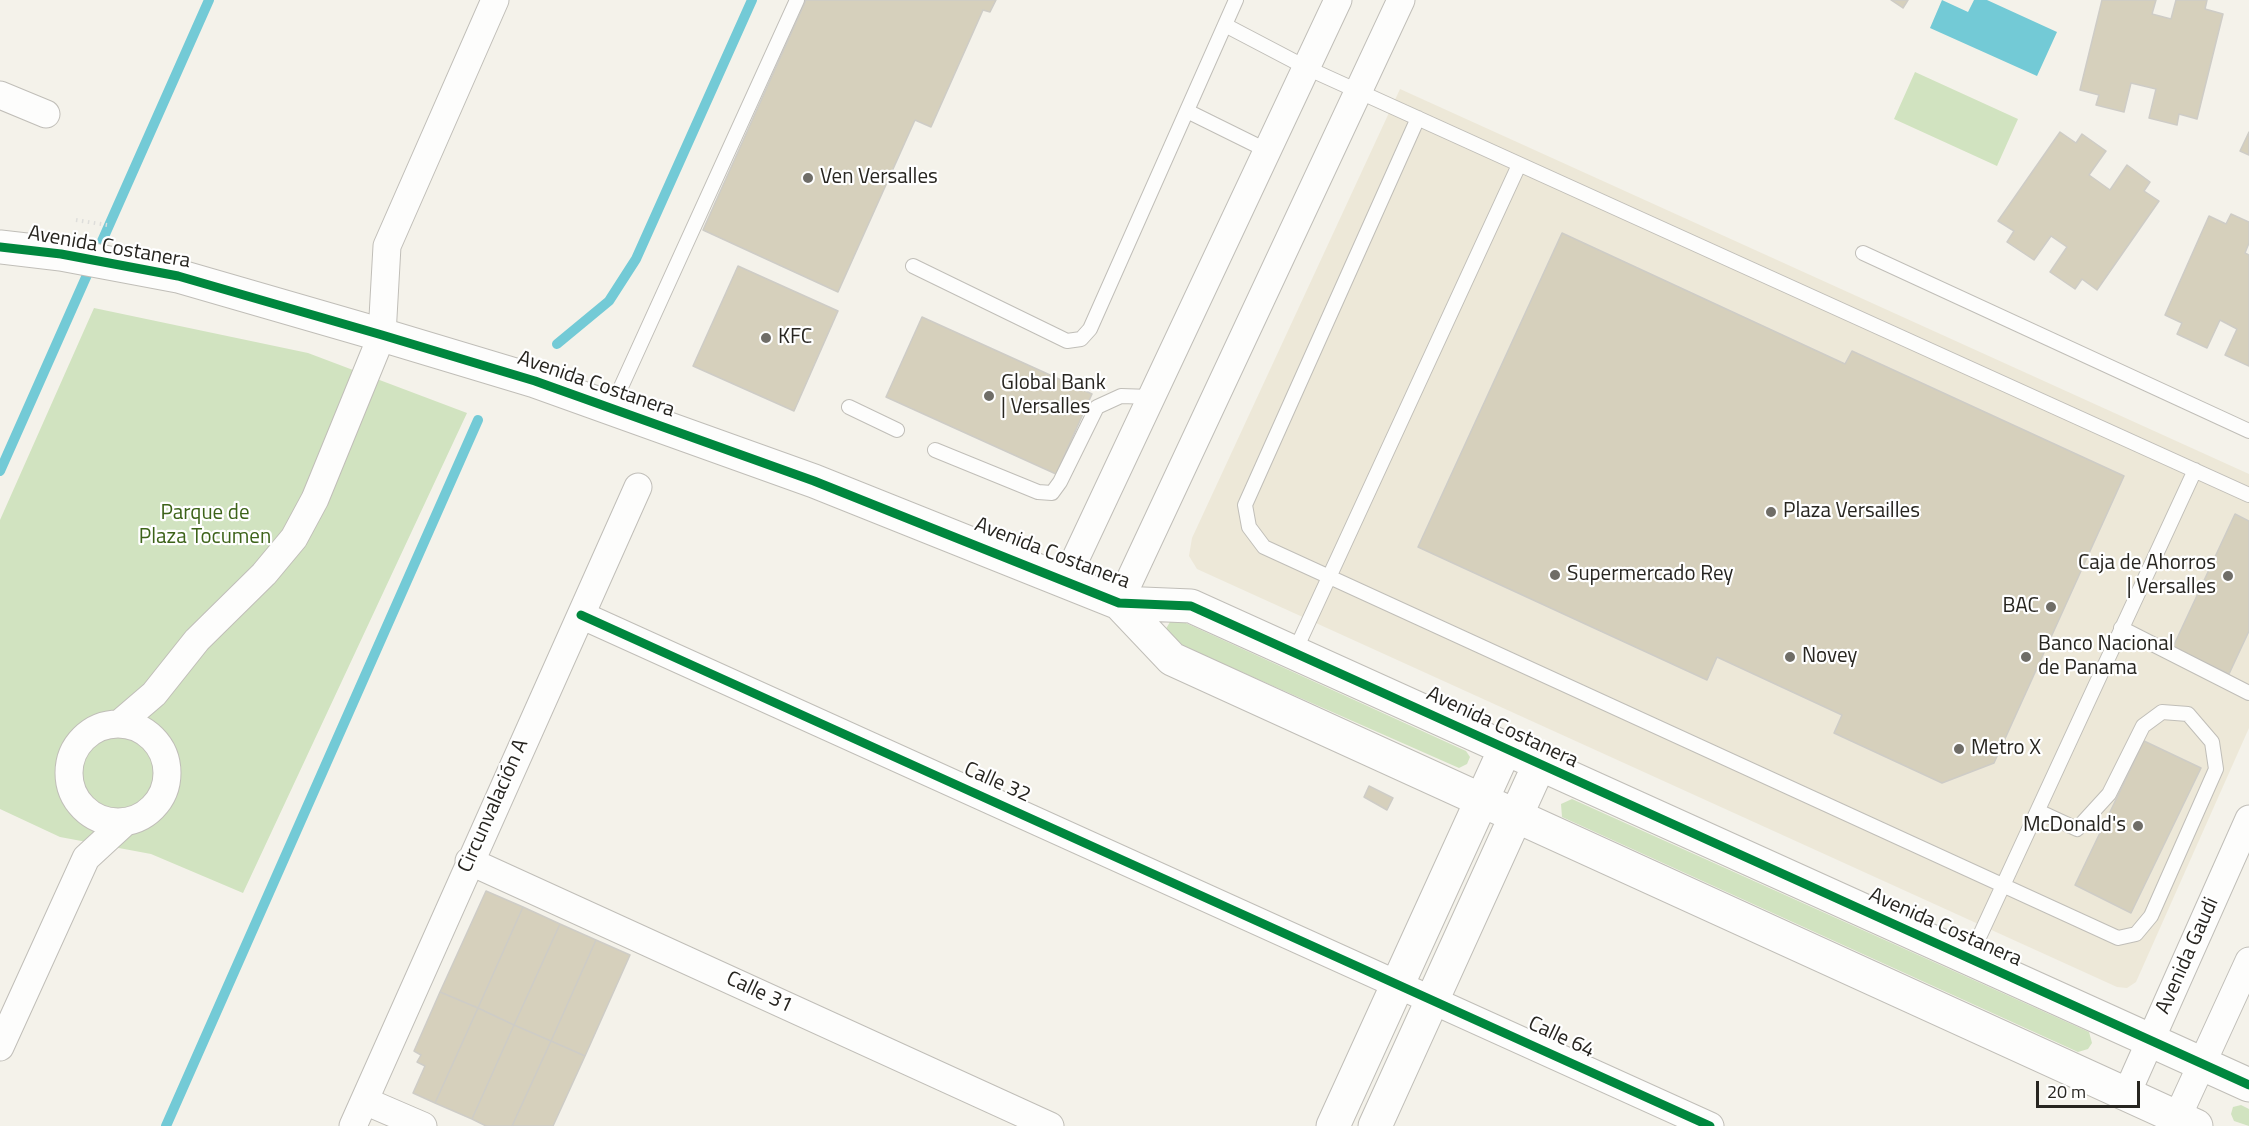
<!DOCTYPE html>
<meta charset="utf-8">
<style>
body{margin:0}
#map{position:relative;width:2249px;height:1126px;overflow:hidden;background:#f4f2ea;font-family:"Titillium Web",sans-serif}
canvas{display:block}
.scale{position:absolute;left:2036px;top:1081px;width:104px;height:27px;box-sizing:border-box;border:3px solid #272520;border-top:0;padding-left:8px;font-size:18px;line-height:21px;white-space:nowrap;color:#272520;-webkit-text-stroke:4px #fff;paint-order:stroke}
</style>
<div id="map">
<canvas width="2249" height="1126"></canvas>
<div class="scale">20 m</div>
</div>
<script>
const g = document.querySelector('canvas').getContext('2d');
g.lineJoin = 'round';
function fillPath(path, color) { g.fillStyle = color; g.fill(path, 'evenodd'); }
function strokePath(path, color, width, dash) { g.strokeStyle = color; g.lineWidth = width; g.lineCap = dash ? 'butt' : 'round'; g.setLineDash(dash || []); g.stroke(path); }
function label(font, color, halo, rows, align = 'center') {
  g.font = font + ' "Titillium Web",sans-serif'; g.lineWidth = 4.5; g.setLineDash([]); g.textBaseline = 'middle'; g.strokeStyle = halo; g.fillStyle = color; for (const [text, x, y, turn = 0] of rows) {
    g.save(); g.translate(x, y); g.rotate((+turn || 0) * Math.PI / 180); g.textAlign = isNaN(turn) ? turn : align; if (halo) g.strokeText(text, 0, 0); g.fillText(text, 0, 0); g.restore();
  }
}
fillPath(new Path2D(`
 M1400 89 2249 474V728L2136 982 2127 988 2117 987 1197 569 1189 556 1192 538Z`), '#ede8d8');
fillPath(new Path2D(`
 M1915 72 2018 119 1997 166 1894 119Z
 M94 308 308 353 467 413 243 893 151 854 60 837 0 809V520Z
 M1177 619 1466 751 1470 757 1467 764 1459 768 1169 640 1164 632 1170 622Z
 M1572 799 2089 1032 2092 1043 2088 1049 2078 1052 1562 817 1561 804Z
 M2241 1105 2249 1109V1126L2234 1121 2231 1114 2233 1107Z`), '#d1e3c0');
fillPath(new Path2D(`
 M1942 0 1968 12 1974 0H1987L2057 32 2037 76 1930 28Z`), '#73cad6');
strokePath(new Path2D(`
 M557 344 609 301 636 259 752 0
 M0 471 209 0
 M166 1126 478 420`), '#73cad6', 10);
const building = new Path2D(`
 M806 0H996L990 12 983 10 931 127 915 120 838 292 703 230Z
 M1891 0H1908L1903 8Z
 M2102 0H2156L2152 14 2171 19 2176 0H2207L2205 9 2223 14 2197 119 2179 114 2177 125 2149 118 2156 89 2131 83 2124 112 2096 105 2099 95 2080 90Z
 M2060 132 2076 143 2082 134 2106 151 2089 175 2110 190 2127 165 2150 182 2144 191 2159 201 2097 290 2082 279 2075 289 2050 272 2067 247 2051 236 2034 260 2007 242 2014 231 1998 221Z
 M2249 132V155L2240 151Z
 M2231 214 2249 222V243L2245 253 2249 255V366L2225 355 2237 329 2220 320 2207 348 2177 334 2182 323 2165 315 2209 216 2226 224Z
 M1562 233 1845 364 1852 351 2124 476 1994 763 1942 783 1834 733 1842 715 1717 657 1707 680 1418 547Z
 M738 266 838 311 794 411 693 366Z
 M922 317 1092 394 1056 474 886 397Z
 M2235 514 2249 521V631L2229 674 2173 647Z
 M2144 741 2201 768 2131 913 2075 885Z
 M1369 786 1393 798 1387 810 1364 797Z
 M486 891 523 907 478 1008 440 992Z
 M523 907 560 924 514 1025 478 1008Z
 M560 924 596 940 551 1041 514 1025Z
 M596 940 630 955 585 1056 551 1041Z
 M440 992 478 1008 435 1103 413 1093 425 1066 417 1062 421 1055 414 1051Z
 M478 1008 514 1025 472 1119 435 1103Z
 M514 1025 551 1041 512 1126H486L472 1119Z
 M551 1041 585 1056 553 1126H512Z`);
fillPath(building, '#d6d0bc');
strokePath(building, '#ceccc6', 1.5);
const service = new Path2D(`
 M1225 25 1307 68 2249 495
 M1187 111 1268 151
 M1418 118 1245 505 1249 527 1264 547 2118 938 2136 934 2151 916 2216 769 2212 742 2188 714 2162 712 2143 726 2109 794 2077 829 2038 811
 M1863 253 2249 431
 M913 266 1067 341 1081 339 1090 329 1236 0
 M849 407 897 430
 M611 409 797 0
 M935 450 1038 492 1052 493 1060 482 1097 407 1121 396 1151 397
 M2121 628 2249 693
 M1295 651 1519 165
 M1969 959 2195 470`);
const minor = new Path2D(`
 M0 95 46 114
 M1065 581 1338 0
 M1119 603 1401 0
 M581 615 1710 1126
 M119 724 154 694 197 640 264 574 294 538 315 499 382 335 387 246 495 0
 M69 773a49 49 0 1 1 98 0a49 49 0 1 1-98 0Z
 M469 861 1050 1126
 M0 1047 86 858 125 822
 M2127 1093 2249 819
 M365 1101 423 1126
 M2177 1118 2249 961
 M353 1126 638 487`);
const tertiary = new Path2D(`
 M0 247 61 254 178 276 382 335 535 381 814 481 1119 603 1191 606 2249 1085
 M1119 603 1172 659 2196 1126
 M1333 1126 1505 749
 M1375 1126 1539 765`);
strokePath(service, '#c0beb8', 16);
strokePath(minor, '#c0beb8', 29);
strokePath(tertiary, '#c0beb8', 35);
strokePath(new Path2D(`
 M76 220 107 225`), '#dededb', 4, [1.5, 4.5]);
strokePath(service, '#fdfdfc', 14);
strokePath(minor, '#fdfdfc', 27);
strokePath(tertiary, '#fdfdfc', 33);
strokePath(new Path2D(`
 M0 247 61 254 178 276 382 335 535 381 814 481 1119 603 1191 606 2249 1085
 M581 615 1710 1126`), '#00873e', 9);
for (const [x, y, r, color] of [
 [808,178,6,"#6f6d67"],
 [766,338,6,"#6f6d67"],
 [989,396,6,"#6f6d67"],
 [1771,512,6,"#6f6d67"],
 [1555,575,6,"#6f6d67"],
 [2228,576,6,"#6f6d67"],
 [2051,607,6,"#6f6d67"],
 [1790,657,6,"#6f6d67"],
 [2026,657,6,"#6f6d67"],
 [1959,749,6,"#6f6d67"],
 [2138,826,6,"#6f6d67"]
]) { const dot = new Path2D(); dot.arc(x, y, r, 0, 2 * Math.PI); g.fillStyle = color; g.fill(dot); strokePath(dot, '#fff', 2); }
label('21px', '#272520', '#fff', [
 ["Ven Versalles",820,178],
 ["KFC",778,338],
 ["Global Bank",1001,384],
 ["| Versalles",1001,408],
 ["Plaza Versailles",1783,512],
 ["Caja de Ahorros",2216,564,"right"],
 ["| Versalles",2216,588,"right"],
 ["Supermercado Rey",1567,575],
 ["BAC",2039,607,"right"],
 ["Banco Nacional",2038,645],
 ["de Panama",2038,669],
 ["Novey",1802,657],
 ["Metro X",1971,749],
 ["McDonald's",2126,826,"right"]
], 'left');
label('21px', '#272520', '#fff', [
 ["Avenida Costanera",109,248,10],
 ["Avenida Costanera",596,385,19],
 ["Avenida Costanera",1052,554,21],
 ["Avenida Costanera",1502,728,25],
 ["Calle 32",997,783,24],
 ["Circunvalación A",494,806,-66],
 ["Avenida Costanera",1945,928,24],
 ["Avenida Gaudi",2188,956,-66],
 ["Calle 31",759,993,25],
 ["Calle 64",1561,1038,25]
]);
label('21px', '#3d6319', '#fff', [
 ["Parque de",205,514],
 ["Plaza Tocumen",205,538]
]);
</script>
